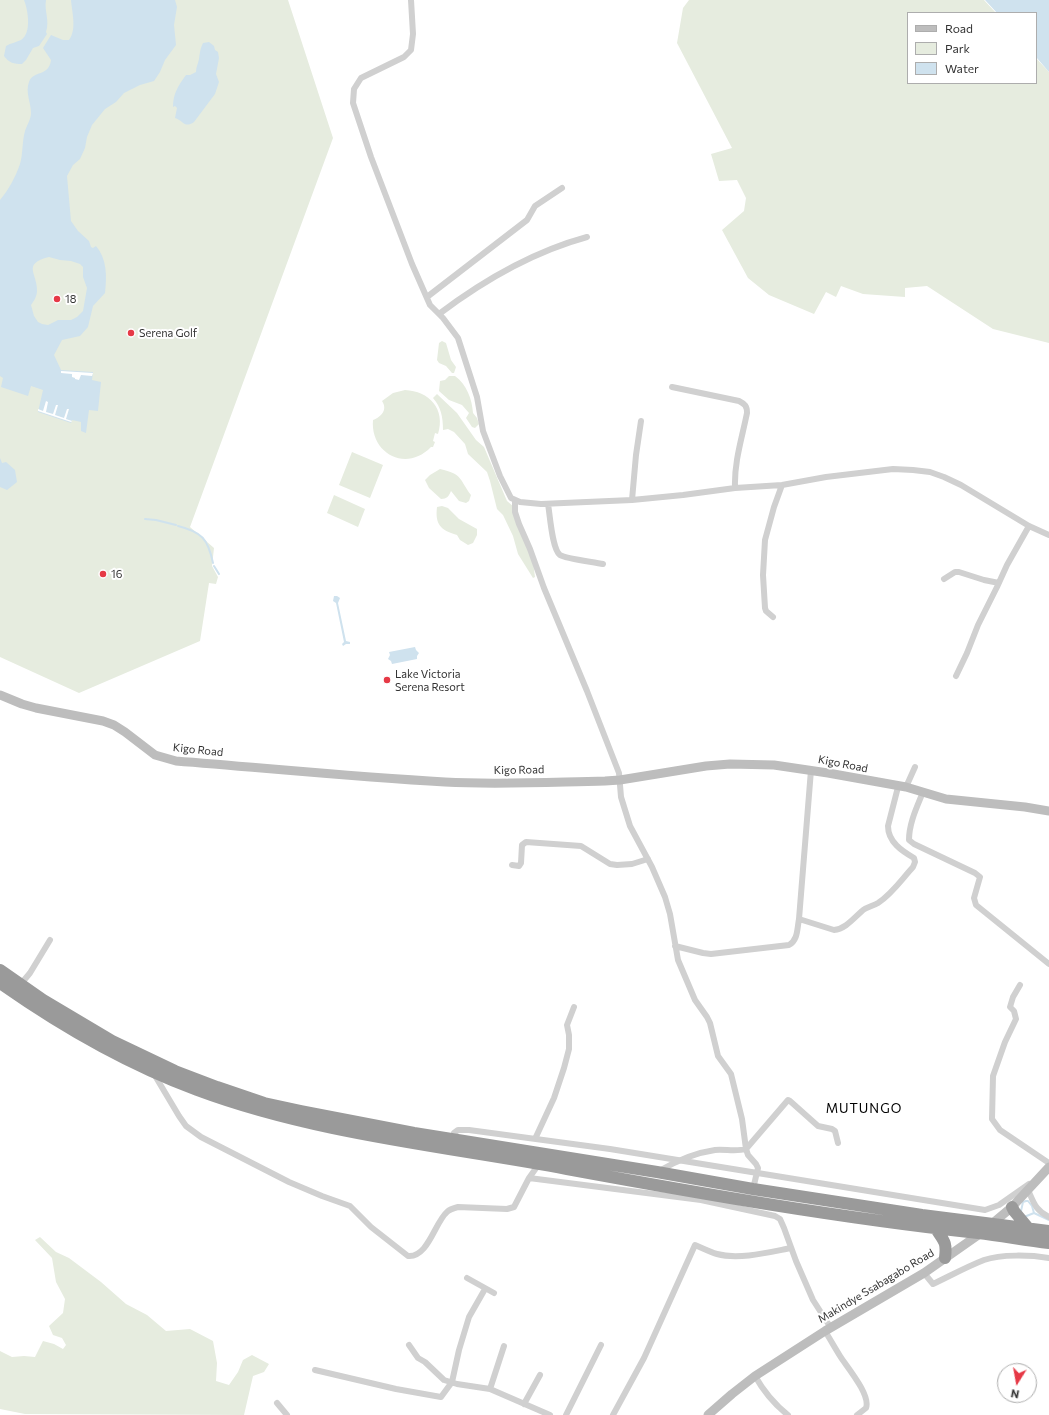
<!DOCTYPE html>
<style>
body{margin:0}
#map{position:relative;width:1049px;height:1415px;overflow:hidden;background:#fff;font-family:Commissioner,sans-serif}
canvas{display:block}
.legend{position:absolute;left:907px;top:12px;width:130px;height:72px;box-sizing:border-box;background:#fff;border:1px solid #adadad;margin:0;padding:5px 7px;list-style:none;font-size:12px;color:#333}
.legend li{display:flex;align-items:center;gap:8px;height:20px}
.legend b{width:20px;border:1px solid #adadad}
.north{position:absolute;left:997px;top:1363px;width:40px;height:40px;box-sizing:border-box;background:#fff;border:1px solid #adadad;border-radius:50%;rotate:191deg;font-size:11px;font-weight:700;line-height:16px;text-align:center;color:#333}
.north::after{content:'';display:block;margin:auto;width:14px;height:18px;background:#e63946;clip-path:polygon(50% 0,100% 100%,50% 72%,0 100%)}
</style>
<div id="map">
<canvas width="1049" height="1415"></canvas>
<ul class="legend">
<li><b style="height:5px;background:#bdbdbd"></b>Road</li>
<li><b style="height:11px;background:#e6ecdf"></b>Park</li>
<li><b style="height:11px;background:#cfe2ee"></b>Water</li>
</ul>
<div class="north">N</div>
</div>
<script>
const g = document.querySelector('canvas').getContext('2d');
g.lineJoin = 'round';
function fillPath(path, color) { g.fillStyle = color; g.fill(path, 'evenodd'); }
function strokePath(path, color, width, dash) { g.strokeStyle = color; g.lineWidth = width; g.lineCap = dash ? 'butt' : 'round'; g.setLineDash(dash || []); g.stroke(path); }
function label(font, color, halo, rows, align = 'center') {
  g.font = font + ' Commissioner,sans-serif'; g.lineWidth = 4; g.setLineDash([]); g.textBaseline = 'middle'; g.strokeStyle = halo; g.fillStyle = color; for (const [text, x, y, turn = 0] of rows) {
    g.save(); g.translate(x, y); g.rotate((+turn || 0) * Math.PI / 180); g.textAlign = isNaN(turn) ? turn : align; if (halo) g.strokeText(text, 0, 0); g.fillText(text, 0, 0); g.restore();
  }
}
fillPath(new Path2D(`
 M0 0H288L333 138 190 527 214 548 212 566 218 577 216 584 209 583 200 641 79 693 0 657Z
 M689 0H984L996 13H908V83H1036V58L1049 72V343L993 329 927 286 905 288V297L863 294 841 286 836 297 826 292 814 314 769 295 748 278 722 230 744 211 746 198 737 180 719 181 711 154 732 148 677 43 683 8Z
 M442 341 446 343 451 360 456 367 454 373H452L446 366 439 363 437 360 439 343Z
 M449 376H455C467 385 472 399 473 413L477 418 479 424 475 428 472 427 466 418 469 413 462 405 449 400 439 391 440 381 445 380Z
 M405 390C429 391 446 409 438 434L435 433 433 441 435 442 433 447H431C406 473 370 453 373 420 381 417 388 410 382 401L393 393Z
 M437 394 457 413 476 440 484 447 507 501 514 507 533 562 535 577 533 578 518 554 513 536 503 515 497 509 490 481 487 472 468 454 465 444 454 432 448 429 443 430C443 417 441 407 433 398Z
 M352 452 383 465 370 498 339 485Z
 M440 469C463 474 459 479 471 495L469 501 466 503 459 501 451 491C449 496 447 499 441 499L429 488 425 480 430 475Z
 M334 495 365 509 358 527 327 513Z
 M442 506 448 508 459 519 477 529V535L473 543 468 545 460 540 457 535C440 530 435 524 437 507Z
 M40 1237 56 1252 69 1258 101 1282 126 1304 147 1315 166 1331 190 1329 213 1341 217 1363 216 1381 229 1385 238 1372 243 1360 252 1355 269 1364 264 1372 253 1376 244 1415 25 1414 0 1409V1351L12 1357 24 1356 35 1357 43 1341 54 1344 63 1349 66 1345 62 1338 53 1335 49 1326 63 1313 65 1299 56 1282 52 1258 35 1240Z`), '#e6ecdf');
fillPath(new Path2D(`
 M24 0H46C44 11 50 20 46 32L47 34 39 46 33 48 26 60 22 64C14 64 9 63 4 56L6 46C11 43 17 42 21 40 32 33 28 10 24 0Z
 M71 0H175L177 7 174 25 176 45 165 60 160 72 154 81 140 85 124 93 116 102 105 109 92 125 87 137 85 148 80 159 73 165 67 176 71 221 78 231 89 241 91 247 93 248 96 246C107 259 107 276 105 293L93 306 88 327 80 336 62 340 54 355 61 370 93 372 92 380 101 382 98 411 89 410 86 433 81 431V422L72 420 71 423 38 412 43 390 31 386 28 396 1 387 3 378 0 376V200C8 191 16 176 20 164 23 154 22 141 25 131 27 125 31 119 31 113 31 103 25 92 29 82 33 70 49 77 51 60L43 48 51 35 63 40H69C77 29 72 13 71 0ZM49 257 60 260 71 261 80 264 83 267V277L87 288 83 311 77 317 71 320H58L48 325 42 324 38 322 34 316 31 305C34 301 37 296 37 291 38 274 21 264 49 257Z
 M985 0H1049V72L1036 57V13H997Z
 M209 42 214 46 215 50 218 52 219 58 216 74 219 82 215 94 194 122C184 129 183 120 175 118L177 108 175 106 173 107C173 94 178 86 186 75H190L196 72C196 67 198 64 199 59 200 53 200 49 203 43Z
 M0 458 2 463 6 462 15 470 17 482 7 490 0 487Z
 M334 596H337L340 598 338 603 346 641 350 642V644H346L343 646 342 644 344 642 336 603 333 601Z
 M415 647 416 650 419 653 417 656V659L392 664 391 661 388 659 390 655 389 652Z`), '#cfe2ee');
fillPath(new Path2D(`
 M61 371 93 373 92 376 81 375 79 380 75 379V378L72 377V374L61 373Z
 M46 401 48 402 46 412 53 414 56 405H58L55 415 64 418 67 409H69L66 419 72 421 71 422 38 411V409L43 411Z`), '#fff');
strokePath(new Path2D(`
 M145 519 156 520 176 525
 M178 526C202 532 208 539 213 563
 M214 566 219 574
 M1021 1211 1023 1202 1026 1201H1028L1032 1206 1034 1213 1049 1220
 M1024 1217 1034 1213`), '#cfe2ee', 2);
strokePath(new Path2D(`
 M411 0 413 34 411 50 404 57 361 78 354 89 353 103 371 157 412 264 430 305 443 318 458 338 477 397 483 431 500 476 511 498 520 502 541 504 632 500 683 495 735 488 782 485 826 477 893 469 913 470 930 472 944 477 961 485 1029 526 1049 535
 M427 297 527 220 535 206 562 188
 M439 314C484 280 532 252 587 237
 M672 387 739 401C745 404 747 406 747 413 742 438 734 462 735 488
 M632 500 636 455 641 421
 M515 501V512L519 524 530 549 544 588 587 691 619 773 621 797 630 826 652 867 665 897 670 914 678 960 695 1000 707 1017 710 1023 718 1056 731 1074 742 1119 746 1149 748 1155 756 1164 758 1168 753 1189
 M548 504C550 515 552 549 560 555 566 559 595 562 603 564
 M944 579 955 572H959L984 580 999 583
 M773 617 766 611 765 608 763 575 765 540 774 507 782 485
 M956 676 967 653 978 625 997 587 1007 565 1029 526
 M906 787 915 767
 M923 792C917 807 909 823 909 840L914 844 975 873 980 877 974 898 976 905 1049 964
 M512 865 519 866 521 863 522 845 526 842 581 846 610 864 617 865 632 864 648 859
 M799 919 834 930C845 929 853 919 862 911 866 907 873 906 878 903 892 894 902 879 913 867L915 862 914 858C902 851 888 842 888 826L898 787
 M675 946 703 953 711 954 789 945C798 940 797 929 799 919L811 770
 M20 985 30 973 50 940
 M1020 985 1013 997 1010 1007 1014 1011 1016 1019 1005 1042 993 1076 992 1119 1000 1130 1049 1163
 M154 1074 179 1116 186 1126 201 1137 289 1182 322 1196 350 1206 371 1227 408 1256C428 1258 435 1222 447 1212 450 1209 454 1208 458 1207L507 1209 514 1207 529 1178 539 1164
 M453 1139 454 1133 458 1130H469L610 1149 985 1210 999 1205 1029 1184
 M535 1139 554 1098 564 1068 569 1049V1035L567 1025 574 1007
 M659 1171C676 1161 694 1153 715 1150 725 1149 736 1152 746 1149L788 1100 790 1101 818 1126 832 1129 835 1131 838 1143
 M529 1178 701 1200 775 1216 780 1219 784 1228 796 1261 813 1300 831 1328
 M1028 1190C1034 1203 1035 1210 1049 1217
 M924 1273 933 1284C950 1276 966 1267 984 1260 1001 1254 1031 1255 1049 1258
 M467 1278 494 1293
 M825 1331C830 1339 835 1348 840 1356 847 1367 871 1395 866 1408L857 1415
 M409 1345 418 1358 425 1362 444 1380 457 1384 490 1389 550 1415
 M315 1370 396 1389 441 1397 452 1382 459 1350 469 1317 485 1289
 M755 1376C764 1392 774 1404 788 1415
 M490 1389 504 1346
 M277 1403 287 1415
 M524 1404 540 1375
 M566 1415 601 1345
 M613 1415 644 1358 695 1245C702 1248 710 1252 717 1254 739 1260 770 1252 791 1248`), '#d0d0d0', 6);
strokePath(new Path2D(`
 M0 695 22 704 36 708 103 721 114 725 125 732 155 755 176 761C266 768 355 777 445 782 498 785 552 782 605 781L620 780 706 766 730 764 774 765 828 773 906 787 946 799 1025 807 1049 811
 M708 1415 732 1394 755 1376 825 1331 924 1273 981 1233 1012 1207 1049 1167`), '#bdbdbd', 9);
strokePath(new Path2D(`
 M0 970 43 1000 112 1041 175 1071 217 1087 264 1103 301 1111 414 1133 657 1172 753 1189 922 1215 1049 1231
 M0 983C61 1026 127 1064 197 1090 315 1134 443 1146 567 1169 703 1194 840 1218 978 1233 1002 1236 1025 1240 1049 1243
 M1012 1207 1014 1211 1029 1229
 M936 1229C944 1241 947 1242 945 1258`), '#9a9a9a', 12);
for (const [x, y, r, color] of [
 [57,299,4,"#e63946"],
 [131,333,4,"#e63946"],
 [103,574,4,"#e63946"],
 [387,680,4,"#e63946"]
]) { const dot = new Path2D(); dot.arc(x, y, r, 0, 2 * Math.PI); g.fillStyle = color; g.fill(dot); strokePath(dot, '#fff', 1.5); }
label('11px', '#333', '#fff', [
 ["18",65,299],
 ["Serena Golf",139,333],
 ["16",111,574],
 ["Lake Victoria",395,674],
 ["Serena Resort",395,687]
], 'left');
label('11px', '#333', '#fff', [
 ["Kigo Road",198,750,6],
 ["Kigo Road",843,764,11],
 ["Kigo Road",519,770,-1],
 ["Makindye Ssabagabo Road",876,1286,-31]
]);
g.letterSpacing = '1px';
label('13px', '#000', '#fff', [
 ["MUTUNGO",864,1109]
]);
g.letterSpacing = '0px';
</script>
